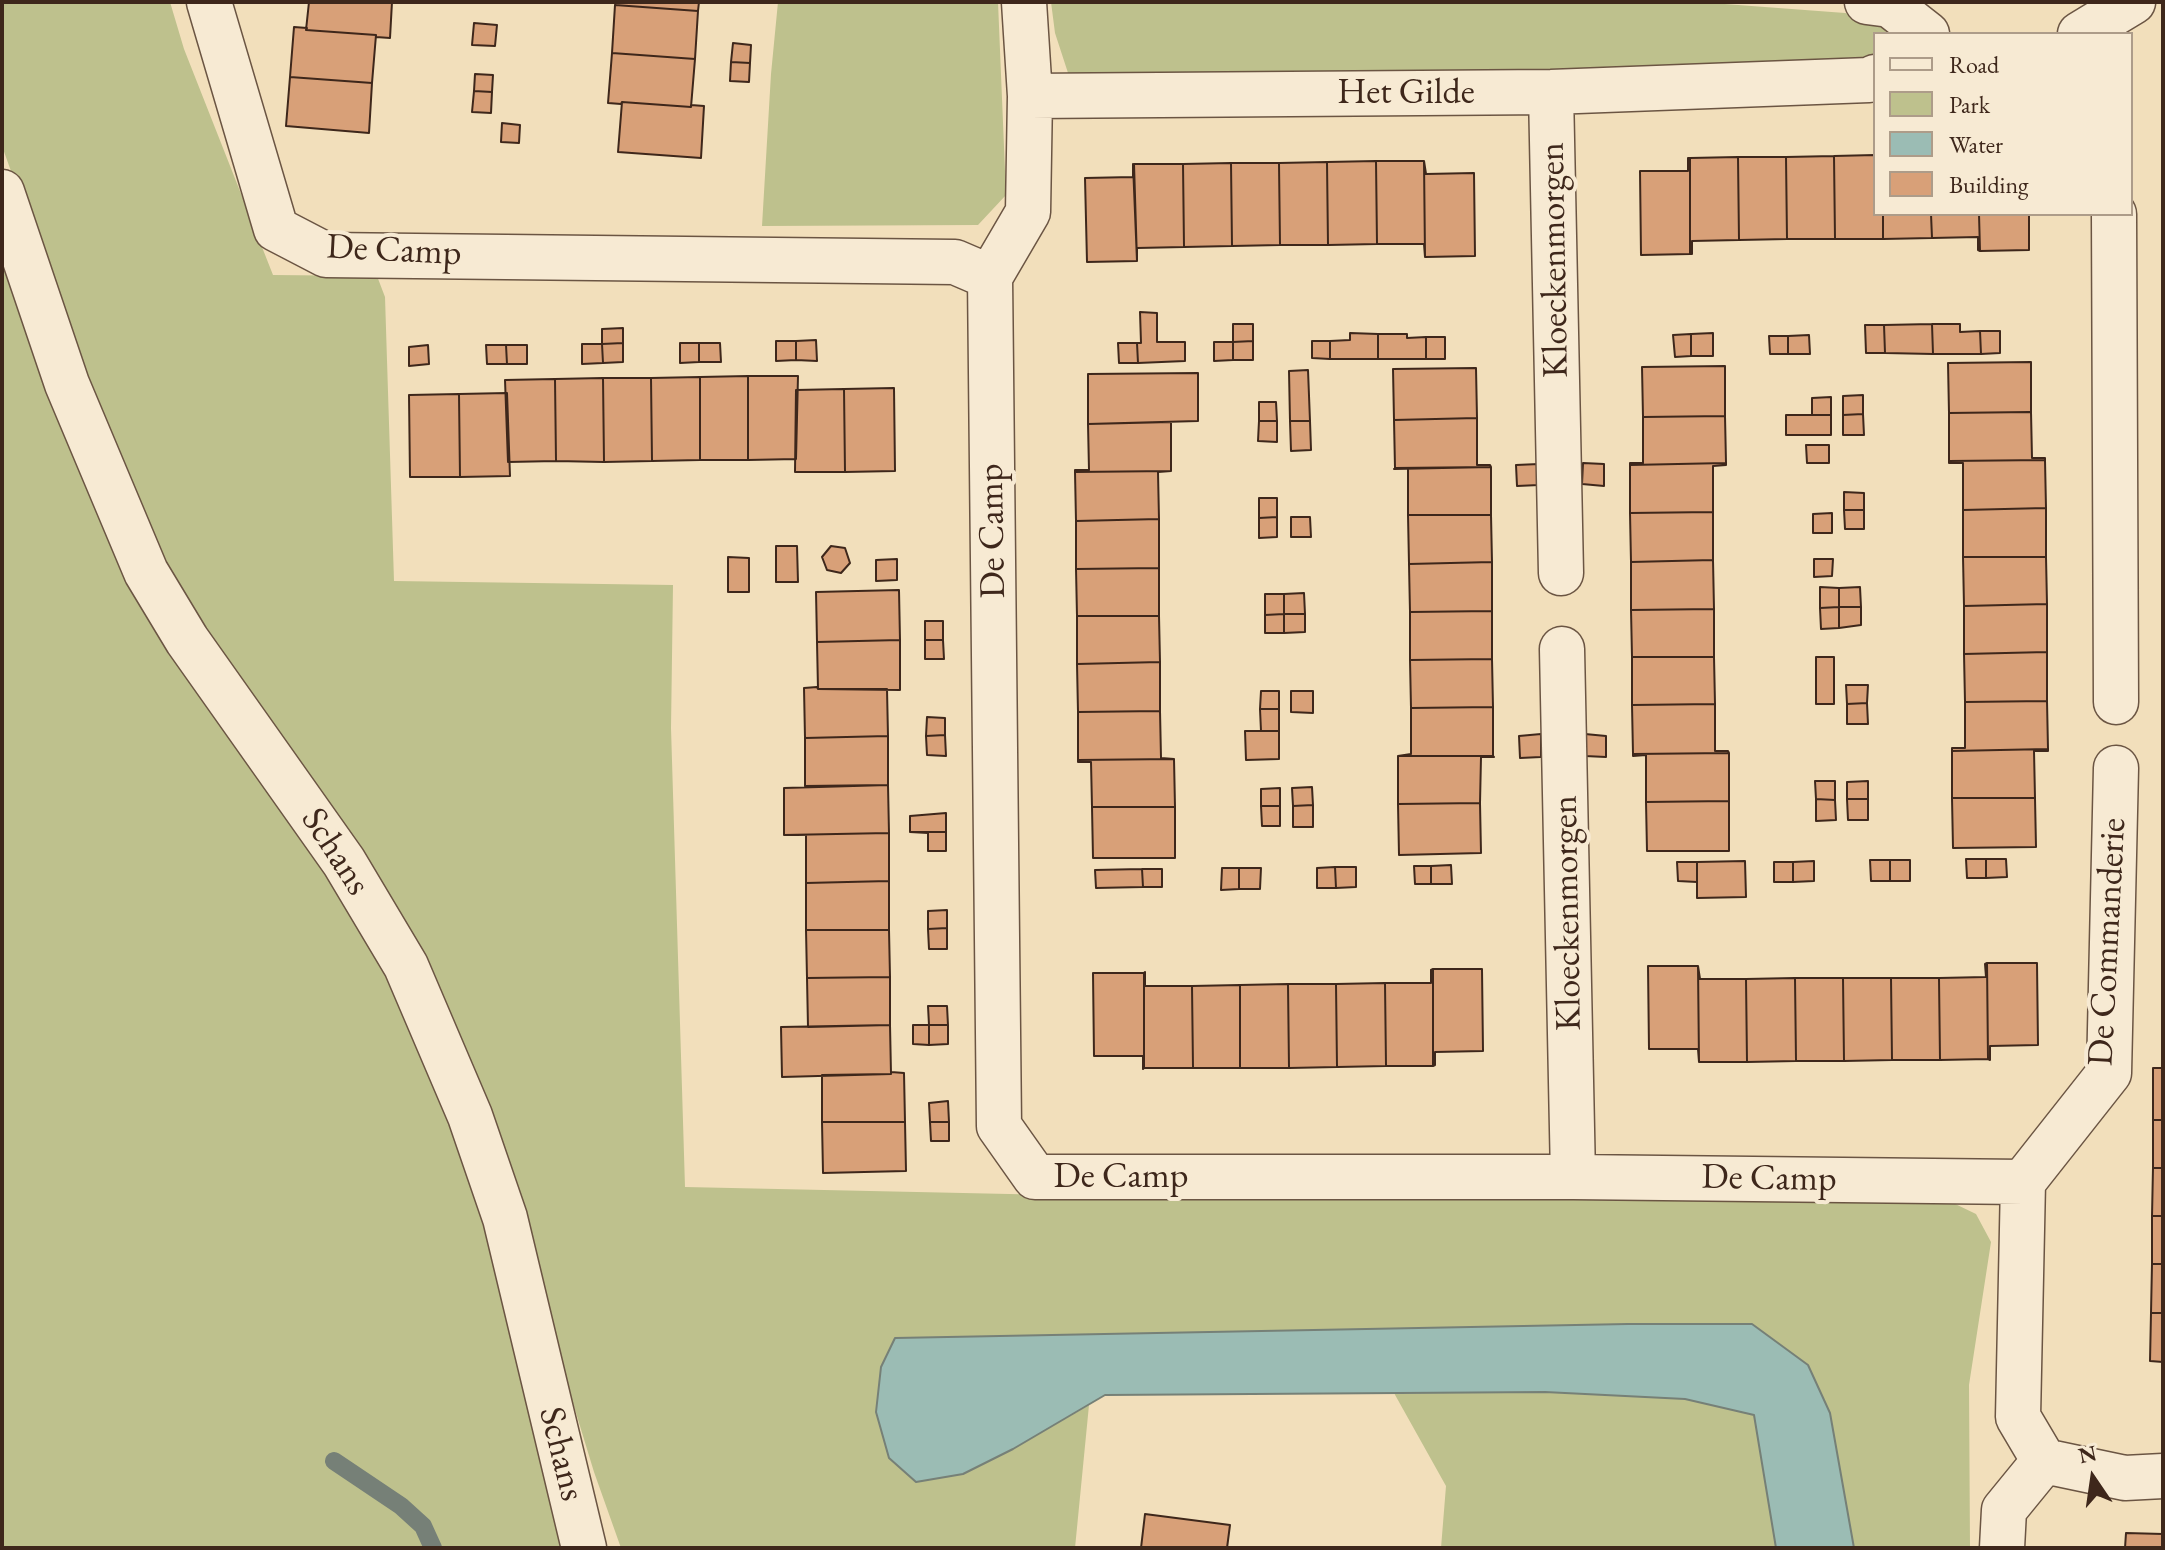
<!DOCTYPE html>
<style>
body{margin:0}
#map{position:relative;width:2165px;height:1550px;overflow:hidden;background:#f2dfbb;font-family:"EB Garamond",serif}
canvas{display:block}
.frame{position:absolute;inset:0;border:4px solid #3e271b;pointer-events:none}
.legend{position:absolute;left:1873px;top:32px;width:260px;height:184px;box-sizing:border-box;background:#f7ead3;border:2px solid #ad9c89;margin:0;padding:10px 14px;list-style:none;font-size:24px;color:#3e271b}
.legend li{display:flex;align-items:center;gap:16px;height:40px}
.legend b{width:40px;border:2px solid #ad9c89}
.north{position:absolute;left:2053px;top:1438px;width:80px;height:80px;-webkit-text-stroke:6px #f7ead3;paint-order:stroke;rotate:347deg;font-size:22px;font-weight:700;line-height:32px;text-align:center;color:#3e271b}
.north::after{content:'';display:block;margin:auto;width:28px;height:36px;background:#3e271b;clip-path:polygon(50% 0,100% 100%,50% 72%,0 100%)}
</style>
<div id="map">
<canvas width="2165" height="1550"></canvas>
<div class="frame"></div>
<ul class="legend">
<li><b style="height:10px;background:#f7ead3"></b>Road</li>
<li><b style="height:22px;background:#bec18d"></b>Park</li>
<li><b style="height:22px;background:#9bbcb4"></b>Water</li>
<li><b style="height:22px;background:#d8a078"></b>Building</li>
</ul>
<div class="north">N</div>
</div>
<script>
const g = document.querySelector('canvas').getContext('2d');
g.lineJoin = 'round';
function fillPath(path, color) { g.fillStyle = color; g.fill(path, 'evenodd'); }
function strokePath(path, color, width, dash) { g.strokeStyle = color; g.lineWidth = width; g.lineCap = dash ? 'butt' : 'round'; g.setLineDash(dash || []); g.stroke(path); }
function label(font, color, halo, rows, align = 'center') {
  g.font = font + ' "EB Garamond",serif'; g.lineWidth = 8; g.setLineDash([]); g.textBaseline = 'middle'; g.strokeStyle = halo; g.fillStyle = color; for (const [text, x, y, turn = 0] of rows) {
    g.save(); g.translate(x, y); g.rotate((+turn || 0) * Math.PI / 180); g.textAlign = isNaN(turn) ? turn : align; if (halo) g.strokeText(text, 0, 0); g.fillText(text, 0, 0); g.restore();
  }
}
fillPath(new Path2D(`
 M2 2H170L184 49 273 275 377 276 385 297 394 581 673 585 671 728 685 1187 1241 1199H1886L1949 1201 1976 1214 1991 1242 1969 1385 1970 1548H1854L1830 1413 1752 1325 1628 1324 1096 1335 883 1434 889 1458 916 1482 964 1474 1013 1449 1089 1405 1075 1548H621L594 1472 485 1114 420 945 250 711 170 588 56 297 2 146Z
 M778 2H998L1006 195 978 225 762 226 771 74Z
 M1051 2H1698L1845 13 1880 21 1887 34H1875V61L1861 65 1069 76 1055 33Z
 M2 258 299 825 391 977 466 1162 490 1247 566 1548H2Z
 M1545 1392 1685 1399 1754 1415 1776 1548H1441L1446 1486 1394 1393Z`), '#bec18d');
const water = new Path2D(`
 M1628 1324H1752L1808 1365 1830 1413 1854 1548H1776L1754 1415 1685 1399 1545 1392 1105 1395 1013 1449 963 1474 916 1482 889 1458 876 1412 881 1367 895 1338Z`);
fillPath(water, '#9bbcb4');
strokePath(water, '#768077', 2);
strokePath(new Path2D(`
 M334 1461 401 1506 423 1526 433 1548`), '#768077', 18);
const building = new Path2D(`
 M309 2H392L390 38 376 37V35L306 30Z
 M616 2H699L698 11 615 5Z
 M615 5 698 11 695 59 612 53Z
 M474 23 497 25 495 46 472 45Z
 M294 27 307 28 306 30 376 35 372 83 290 77Z
 M733 43 751 45 750 63 731 62Z
 M612 53 695 59 691 107 622 102 621 104 608 103Z
 M731 62 750 63 749 82 730 81Z
 M475 74 493 75 492 92 474 91Z
 M290 77 372 83 369 133 286 126Z
 M474 91 492 92 491 113 472 112Z
 M622 102 691 107V105L704 106 701 158 618 152Z
 M502 123 520 125 519 143 501 142Z
 M1875 155V214H1883V239H1835L1834 156Z
 M1834 156 1835 239H1787L1786 157Z
 M1738 157H1786L1787 239 1739 240Z
 M1738 157 1739 240 1692 241V254H1690V158Z
 M1688 158H1690V254L1641 255 1640 171H1688Z
 M1376 161 1377 244 1328 245 1327 162Z
 M1376 161H1424L1425 257 1424 244H1377Z
 M1424 161 1426 174 1474 173 1475 256 1425 257Z
 M1327 162 1328 245H1280L1279 163Z
 M1231 163H1279L1280 245 1232 246Z
 M1231 163 1232 246 1184 247 1183 164Z
 M1133 164 1137 261 1087 262 1085 178 1133 177Z
 M1134 164H1183L1184 247 1137 248V261Z
 M1883 214H1931L1932 238 1883 239Z
 M1931 214H1979L1980 251 1978 250V237L1932 238Z
 M1979 214H2029V250L1980 251Z
 M1140 312 1157 313V342H1185V361L1138 363 1137 343H1141Z
 M1233 324H1253V341L1233 342Z
 M1932 324 1933 354 1885 353 1884 325Z
 M1932 324H1960V332L1980 331 1981 354H1933Z
 M1865 325H1884L1885 353H1866Z
 M623 328V343L602 344V329Z
 M1980 331H2000V353L1981 354Z
 M1350 333 1378 334V359H1330V341L1350 340Z
 M1713 333V356H1691V334Z
 M1378 334H1407V338L1426 337V359H1378Z
 M1691 334V356L1675 357 1673 335Z
 M1809 335 1810 354H1788V336Z
 M1769 336H1788V354H1770Z
 M1426 337H1445V359H1426Z
 M816 340 817 361 796 360V341Z
 M776 341H796V360L776 361Z
 M1253 341V360H1233V342Z
 M1312 341H1330V359L1312 358Z
 M1214 342H1233V360L1214 361Z
 M623 343V362L603 363 602 344Z
 M680 343H699V362L680 363Z
 M699 343H720L721 362H699Z
 M1118 343H1137L1138 363H1119Z
 M582 344H602L603 363 582 364Z
 M428 345 429 364 409 366V347Z
 M486 345H506L507 364H487Z
 M506 345H527V364H507Z
 M2031 362V412L1949 413 1948 363Z
 M1725 366V416L1643 417 1642 367Z
 M1476 368 1477 418 1394 420 1393 369Z
 M1308 370 1310 421H1290L1289 371Z
 M1198 373V421L1088 424V374Z
 M748 376V460H700V377Z
 M748 376H798L796 459 748 460Z
 M700 377V460L652 461 651 378Z
 M603 378H651L652 461 604 462Z
 M603 378 604 462 556 461 555 379Z
 M555 379 556 461 508 462 505 380Z
 M894 388 895 471 845 472 844 389Z
 M844 389 845 472H795L796 390Z
 M507 393 510 476 460 477 459 394Z
 M459 394 460 477H410L409 395Z
 M1863 395V414L1843 415V396Z
 M1831 397V415H1812V398Z
 M1259 402H1276L1277 421H1259Z
 M2029 412H2031L2032 458H2045V460L1949 461V413Z
 M1863 414 1864 435H1843V415Z
 M1786 415H1831V435H1786Z
 M1725 416 1726 463 1630 465V463H1643V417Z
 M1477 418V465H1490L1491 467 1395 468 1394 420Z
 M1259 421H1277V442L1258 441Z
 M1290 421H1310L1311 450 1291 451Z
 M1171 422V471L1075 472V470H1089L1088 424Z
 M1806 445H1829V463H1807Z
 M2045 460 2046 508 1963 510V463H1949V461Z
 M1583 463 1604 464V486L1582 484Z
 M1726 463V465L1713 466V512L1630 513V465Z
 M1539 464V485L1517 486 1516 465Z
 M1491 467V515H1408V468L1394 469Z
 M1171 471 1158 472 1159 519 1076 521 1075 472Z
 M1844 492 1864 493V510H1844Z
 M1259 498H1277V517L1259 518Z
 M2046 508V557H1963V510Z
 M1844 510H1864V529H1845Z
 M1713 512V560L1631 562 1630 513Z
 M1832 513V533H1813V514Z
 M1408 515H1491L1492 562 1409 564Z
 M1277 517V537L1259 538V518Z
 M1291 517H1310L1311 537H1291Z
 M1159 519V568L1076 569V521Z
 M776 546H797L798 582H776Z
 M831 546 845 548 850 563 841 573 827 570 822 557Z
 M728 557 749 558V592H728Z
 M1963 557H2046L2047 604 1964 606Z
 M897 559V580L876 581V560Z
 M1814 559H1833L1832 576 1814 577Z
 M1713 560 1714 609 1631 610V562Z
 M1492 562V611L1410 612 1409 564Z
 M1159 568V616H1077L1076 569Z
 M1820 587 1839 588V607L1820 608Z
 M1860 587 1861 607H1839V588Z
 M899 590 900 640 817 642 816 592Z
 M1304 593 1305 614H1284V594Z
 M1265 594H1284V614L1265 615Z
 M2047 604V652L1964 654V606Z
 M1839 607H1861V625L1839 628Z
 M1839 607V628L1821 629 1820 608Z
 M1714 609V657H1632L1631 610Z
 M1492 611V659L1410 660V612Z
 M1284 614H1305V632L1284 633Z
 M1284 614V633H1265V615Z
 M1077 616H1159L1160 662 1077 664Z
 M925 621H943V640H925Z
 M900 640V690L818 689 817 642Z
 M925 640H943L944 659H925Z
 M2047 652V701L1965 702 1964 654Z
 M1632 657H1714L1715 704 1632 705Z
 M1816 657H1834V704H1816Z
 M1492 659 1493 707 1411 708 1410 660Z
 M1160 662V711L1078 712 1077 664Z
 M1846 685H1868L1867 703 1847 704Z
 M817 687 818 689H887L888 736 805 738 804 688Z
 M1261 691H1279V709H1260Z
 M1291 691H1313V713L1291 712Z
 M2047 701 2048 749 1952 751V748H1965V702Z
 M1867 703 1868 724H1847V704Z
 M1715 704V751H1728L1729 753 1633 754 1632 705Z
 M1493 707V756H1398L1411 754V708Z
 M1260 709H1279V731H1261Z
 M1160 711 1161 758 1174 759 1078 760V712Z
 M927 717 945 718V735L926 736Z
 M1245 731H1279V759L1246 760Z
 M1541 734V757L1520 758 1519 736Z
 M1585 734 1606 736V757L1585 756Z
 M945 735 946 756 927 755 926 736Z
 M888 736V785L805 786V738Z
 M2048 749V751H2034L2035 798H1952V751Z
 M1729 753V801L1646 802V755L1633 756V754Z
 M1398 756H1493L1494 757H1481L1480 803 1398 804Z
 M1174 759 1175 807H1092L1091 762H1078V760Z
 M1815 781H1835V800L1816 799Z
 M1868 781V799H1847V782Z
 M888 785 889 833 784 835V788Z
 M1312 787 1313 805 1293 806 1292 788Z
 M1280 788V806H1261V789Z
 M1952 798H2035L2036 847 1953 848Z
 M1816 799 1835 800 1836 820 1816 821Z
 M1847 799H1868V820H1848Z
 M1729 801V851H1647L1646 802Z
 M1480 803 1481 853 1399 855 1398 804Z
 M1313 805V827H1293V806Z
 M1261 806H1280V826H1262Z
 M1092 807H1175V858H1093Z
 M946 813V832H910V816Z
 M910 832H946V851H928V833Z
 M889 833V881L806 883V835H784Z
 M1966 859H1986V878H1967Z
 M1986 859H2006L2007 877 1986 878Z
 M1870 860H1890V881H1871Z
 M1890 860H1910V881H1890Z
 M1745 861 1746 897 1697 898V862Z
 M1814 861V881L1793 882V862Z
 M1677 862H1697V882L1678 881Z
 M1774 862H1793V882H1774Z
 M1451 865 1452 884H1431V866Z
 M1414 866H1431V884H1415Z
 M1335 867H1356V887L1336 888Z
 M1335 867 1336 888H1317V868Z
 M1222 868H1239V889L1221 890Z
 M1239 868H1261L1260 889H1239Z
 M1142 869H1162V887H1143Z
 M1142 869 1143 887 1096 888 1095 870Z
 M889 881V930H806V883Z
 M947 910V928L928 929V911Z
 M947 928V949H929L928 929Z
 M806 930H889L890 977 807 978Z
 M1987 963 1988 1059 1940 1060 1939 978 1986 977 1985 964Z
 M1987 963H2037L2038 1045 1990 1046V1060L1988 1059Z
 M1648 966H1698L1699 1062 1698 1049H1649Z
 M1698 966 1700 979H1746L1747 1062H1699Z
 M1433 969H1482L1483 1051 1435 1052V1065L1433 1066Z
 M1433 969V1066H1386L1385 983H1431V970Z
 M1145 972V986H1192L1193 1068H1144V973Z
 M1093 973H1144V1068L1143 1069V1056H1094Z
 M890 977V1025L808 1027 807 978Z
 M1795 978H1843L1844 1061H1796Z
 M1795 978 1796 1061 1747 1062 1746 979Z
 M1843 978H1891L1892 1060 1844 1061Z
 M1891 978H1939L1940 1060H1892Z
 M1385 983 1386 1066 1337 1067 1336 984Z
 M1288 984H1336L1337 1067 1289 1068Z
 M1288 984 1289 1068H1240V985Z
 M1240 985V1068H1193L1192 986Z
 M928 1006H947L948 1025H929Z
 M890 1025 891 1074 782 1077 781 1027Z
 M913 1025H929V1045L913 1044Z
 M929 1025H948V1044L929 1045Z
 M2153 1068H2163V1120H2153Z
 M891 1072 904 1073 905 1122H822V1075L891 1074Z
 M948 1101 949 1122H930L929 1103Z
 M2153 1120H2163V1168H2153Z
 M822 1122H905L906 1171 823 1173Z
 M930 1122H949V1141H931Z
 M2153 1168H2163V1216H2152Z
 M2152 1216H2163V1264H2152Z
 M2152 1264H2163V1313H2151Z
 M2151 1313H2163V1362L2150 1361Z
 M1145 1514 1230 1525 1227 1548H1141Z
 M2126 1533 2163 1534V1548H2125Z`);
fillPath(building, '#d8a078');
strokePath(building, '#3e271b', 2);
const minor = new Path2D(`
 M209 2 276 229 326 255 955 262 990 277 999 1126 1035 1177H1573L2023 1182
 M1867 2 1890 5 1927 34
 M2080 34 2133 2
 M1551 92 1561 573
 M1030 96 1551 92 1869 80 1875 77
 M2114 214 2116 702
 M990 277 1028 212 1030 96 1024 2
 M1562 649 1573 1177
 M2044 1461 2125 1478 2163 1476
 M2002 1548 2004 1510 2044 1461 2018 1417 2023 1182 2109 1073 2116 768`);
const tertiary = new Path2D(`
 M2 192 67 384 146 572 187 640 344 862 406 966 470 1116 505 1218 584 1548`);
strokePath(minor, '#6b5543', 47);
strokePath(tertiary, '#6b5543', 47);
strokePath(minor, '#f7ead3', 44);
strokePath(tertiary, '#f7ead3', 44);
label('36px', '#3e271b', '#f7ead3', [
 ["Het Gilde",1406,93],
 ["De Camp",394,251,3],
 ["Kloeckenmorgen",1555,260,-91],
 ["De Camp",993,531,-91],
 ["Schans",335,852,57],
 ["Kloeckenmorgen",1568,913,-91],
 ["De Commanderie",2108,942,-87],
 ["De Camp",1121,1177],
 ["De Camp",1769,1179,1],
 ["Schans",561,1454,76]
]);
</script>
